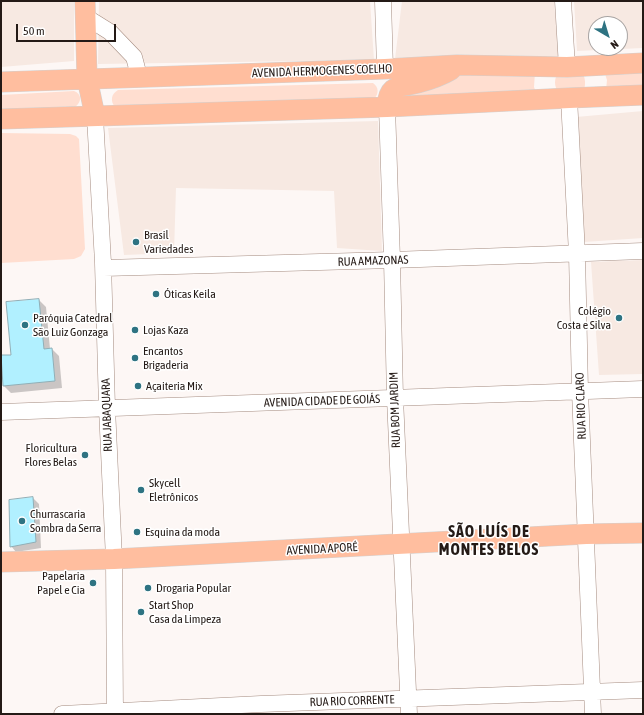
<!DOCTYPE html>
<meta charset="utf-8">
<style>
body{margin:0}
#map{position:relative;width:644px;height:715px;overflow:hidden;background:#fdf7f5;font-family:"Asap Condensed",sans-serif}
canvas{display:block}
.frame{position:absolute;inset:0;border:2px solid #241a16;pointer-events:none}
.north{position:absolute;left:588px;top:16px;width:40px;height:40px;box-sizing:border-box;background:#fff;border:1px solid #a7a3a2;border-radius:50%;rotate:142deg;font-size:11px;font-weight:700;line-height:16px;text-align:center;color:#241a16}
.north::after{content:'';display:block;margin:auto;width:14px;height:18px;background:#2e7382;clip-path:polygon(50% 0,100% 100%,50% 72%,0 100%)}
.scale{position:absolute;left:16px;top:24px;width:100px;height:18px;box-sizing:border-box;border:2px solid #241a16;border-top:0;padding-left:5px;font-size:12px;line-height:14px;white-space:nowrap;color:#241a16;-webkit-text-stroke:3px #fff;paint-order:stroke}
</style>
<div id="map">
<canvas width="644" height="715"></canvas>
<div class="frame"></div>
<div class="north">N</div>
<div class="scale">50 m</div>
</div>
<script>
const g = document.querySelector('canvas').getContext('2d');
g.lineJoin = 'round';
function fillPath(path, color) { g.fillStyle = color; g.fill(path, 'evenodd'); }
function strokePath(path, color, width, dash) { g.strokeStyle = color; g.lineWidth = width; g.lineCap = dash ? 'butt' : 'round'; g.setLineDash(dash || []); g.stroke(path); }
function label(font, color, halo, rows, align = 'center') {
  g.font = font + ' "Asap Condensed",sans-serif'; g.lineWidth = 3; g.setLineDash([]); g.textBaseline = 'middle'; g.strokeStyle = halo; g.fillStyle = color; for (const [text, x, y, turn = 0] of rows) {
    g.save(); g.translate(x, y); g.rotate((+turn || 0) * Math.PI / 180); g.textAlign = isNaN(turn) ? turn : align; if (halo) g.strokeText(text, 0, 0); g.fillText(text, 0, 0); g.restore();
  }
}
fillPath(new Path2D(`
 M1 1H74V61L1 67Z
 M99 1H370L374 60 98 64Z
 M402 1H554L559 56 395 59Z
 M574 1H643V48L577 51ZM596 24H620V48H596Z
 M643 111V238L584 242 576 117Z
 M378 121 382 251 337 248 334 191 176 188 174 253 124 255 108 128Z
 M643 260V374L599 375 591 262Z`), '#f7e9e2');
fillPath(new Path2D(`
 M643 70V89L606 90 607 80 604 71Z
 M535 72 534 87 537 95 403 101 401 90 446 84 456 78 460 73Z
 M558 72 583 73C585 79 586 83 584 90L558 92C554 85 554 80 558 72Z
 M373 83C379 87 379 94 374 99L115 107C110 101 111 94 118 90Z
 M74 91C82 94 82 102 75 107L1 111V95Z
 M1 133 70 134 76 136 79 139 85 249 81 256 74 259 1 263Z`), '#ffded0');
fillPath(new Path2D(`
 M39 300 46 307 50 349H52L59 356 62 388 11 393 4 386 1 356H12Z
 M33 498 39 504 41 548 16 552 11 546 10 501Z`), '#0003');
const building = new Path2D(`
 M39 299 44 349 52 348 55 381 3 386 1 355H11L6 302Z
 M33 497 36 542 10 547 9 500Z`);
fillPath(building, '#b1f0ff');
strokePath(building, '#90aeb6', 1);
const minor = new Path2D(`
 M383 1 385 69
 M563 1 567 67
 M86 17 110 32 134 57 139 76
 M569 98 577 254 580 391 593 714
 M387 107 392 260 395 398 409 714
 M95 116 103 263 107 408 114 559 115 714
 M104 268 392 260 643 251
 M1 412 643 389
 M62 714 261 704 643 690`);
const major = new Path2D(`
 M85 1 87 78 95 116
 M1 82 385 69 457 65 567 67 643 63
 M387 107C388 82 401 88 418 83 429 80 441 76 451 70
 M1 119 387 107 569 98 643 95
 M1 562 114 559 586 534 643 533`);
strokePath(minor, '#a58c80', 17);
strokePath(major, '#d3d1d0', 21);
strokePath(minor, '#fff', 16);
strokePath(major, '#ffbe9f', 20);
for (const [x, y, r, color] of [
 [136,242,4,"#2e7382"],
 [156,294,4,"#2e7382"],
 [619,318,4,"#2e7382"],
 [25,325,4,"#2e7382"],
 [135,330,4,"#2e7382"],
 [135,358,4,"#2e7382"],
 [138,386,4,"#2e7382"],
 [85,455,4,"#2e7382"],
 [141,490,4,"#2e7382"],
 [22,521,4,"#2e7382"],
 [137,532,4,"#2e7382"],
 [93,583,4,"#2e7382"],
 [148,588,4,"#2e7382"],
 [141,612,4,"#2e7382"]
]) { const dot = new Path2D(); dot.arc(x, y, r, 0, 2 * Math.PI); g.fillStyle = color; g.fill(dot); strokePath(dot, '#fff', 1.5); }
label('12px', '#241a16', '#fff', [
 ["AVENIDA HERMOGENES COELHO",322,71,-2],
 ["RUA AMAZONAS",373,261,-2],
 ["AVENIDA CIDADE DE GOIÁS",322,401,-2],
 ["RUA RIO CLARO",581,406,-92],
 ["RUA BOM JARDIM",395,410,-92],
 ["RUA JABAQUARA",107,415,-92],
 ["AVENIDA APORÉ",322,549,-3],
 ["RUA RIO CORRENTE",352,701,-2]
]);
label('12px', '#241a16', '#fff', [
 ["Brasil",144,235],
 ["Variedades",144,249],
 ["Óticas Keila",164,294],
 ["Colégio",611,311,"right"],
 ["Costa e Silva",611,325,"right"],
 ["Paróquia Catedral",33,318],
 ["São Luiz Gonzaga",33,332],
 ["Lojas Kaza",143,330],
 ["Encantos",143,351],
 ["Brigaderia",143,365],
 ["Açaiteria Mix",146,386],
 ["Floricultura",77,448,"right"],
 ["Flores Belas",77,462,"right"],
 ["Skycell",149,483],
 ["Eletrônicos",149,497],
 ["Churrascaria",30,514],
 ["Sombra da Serra",30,528],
 ["Esquina da moda",145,532],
 ["Papelaria",85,576,"right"],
 ["Papel e Cia",85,590,"right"],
 ["Drogaria Popular",156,588],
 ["Start Shop",149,605],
 ["Casa da Limpeza",149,619]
], 'left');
g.letterSpacing = '1px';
label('bold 16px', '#241a16', '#fff', [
 ["SÃO LUÍS DE",489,532],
 ["MONTES BELOS",489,550]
]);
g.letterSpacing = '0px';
</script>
